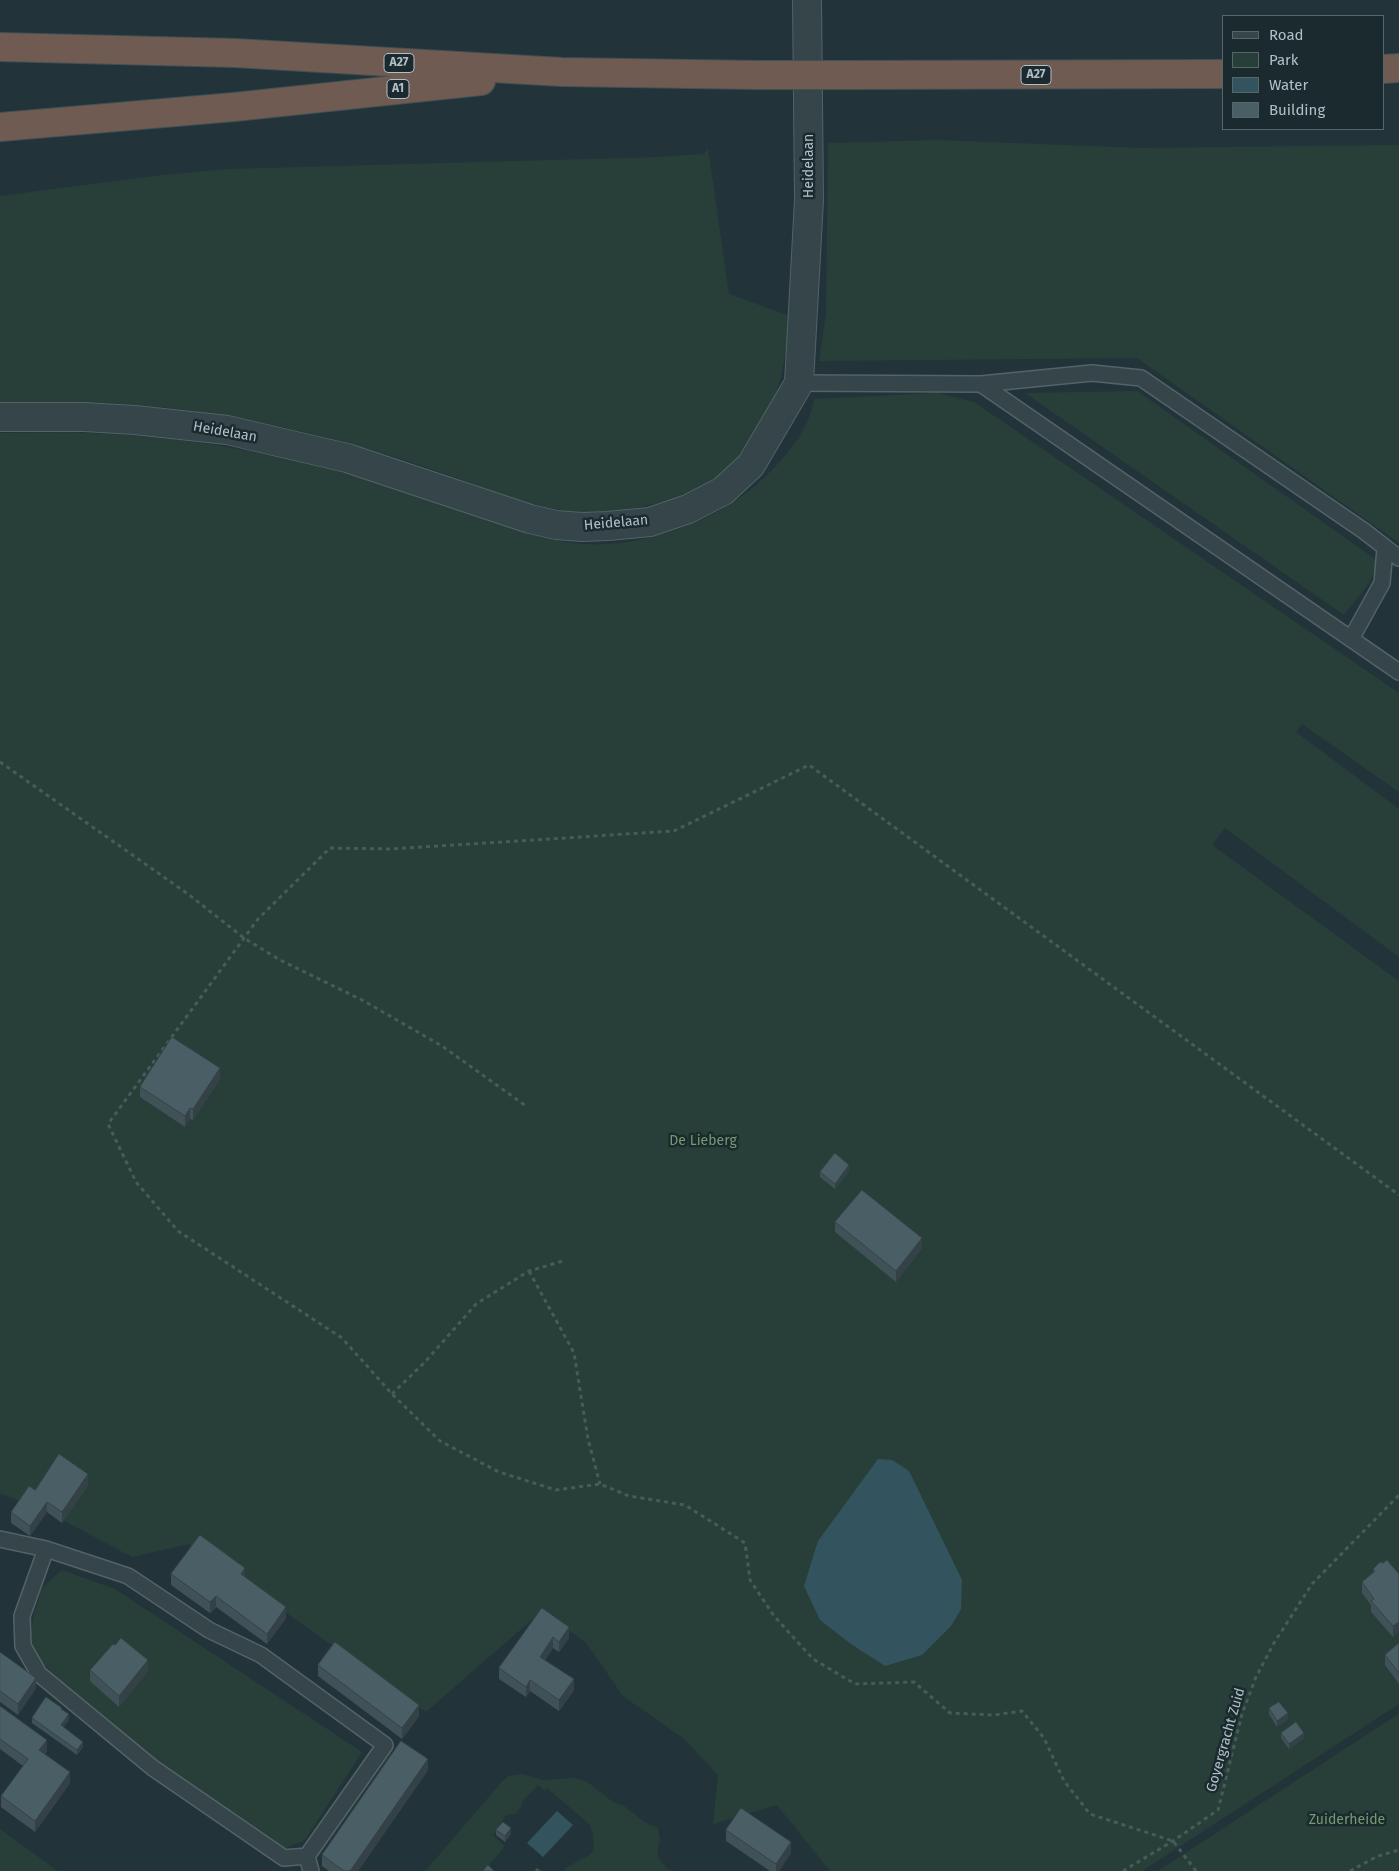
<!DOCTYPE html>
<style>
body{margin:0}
#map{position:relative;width:1399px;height:1871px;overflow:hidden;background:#22343a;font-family:"Fira Sans",sans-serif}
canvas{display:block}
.legend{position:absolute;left:1222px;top:15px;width:162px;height:115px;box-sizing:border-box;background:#1b2a2f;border:1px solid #57666b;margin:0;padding:6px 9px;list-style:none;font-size:15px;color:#b0c0c6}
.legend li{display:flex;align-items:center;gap:10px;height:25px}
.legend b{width:25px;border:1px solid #57666b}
</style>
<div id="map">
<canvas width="1399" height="1871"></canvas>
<ul class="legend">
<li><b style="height:6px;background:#35454a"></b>Road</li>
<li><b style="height:14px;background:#273f38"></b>Park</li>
<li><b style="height:14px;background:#33545f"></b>Water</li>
<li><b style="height:14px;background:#4a5f65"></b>Building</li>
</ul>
</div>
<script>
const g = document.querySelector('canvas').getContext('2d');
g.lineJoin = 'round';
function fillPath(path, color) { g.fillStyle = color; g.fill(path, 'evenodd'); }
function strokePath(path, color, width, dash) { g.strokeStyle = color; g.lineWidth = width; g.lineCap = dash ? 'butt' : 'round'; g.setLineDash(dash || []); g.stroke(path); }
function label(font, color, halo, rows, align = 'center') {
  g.font = font + ' "Fira Sans",sans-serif'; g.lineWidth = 5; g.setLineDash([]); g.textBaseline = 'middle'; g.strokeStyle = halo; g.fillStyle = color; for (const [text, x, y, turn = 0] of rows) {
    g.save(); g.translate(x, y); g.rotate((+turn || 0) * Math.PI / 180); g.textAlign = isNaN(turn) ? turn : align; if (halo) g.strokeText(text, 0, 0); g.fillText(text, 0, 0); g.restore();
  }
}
fillPath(new Path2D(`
 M937 140 1141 148 1399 145V543L1137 358 819 361 826 313 828 143Z
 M708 148 729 294 790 316C786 343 785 373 774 398 770 409 762 420 756 430 751 439 747 450 740 458 732 469 718 477 707 483 660 508 603 519 550 508 514 501 479 486 445 474 398 457 351 443 303 432 245 418 185 408 125 404 83 401 42 402 0 403V196L162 175 228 169 658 157 704 154Z
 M1137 391 1378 561 1370 582 1344 615 1025 393Z
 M938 393 974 402 1399 693V792L1302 724 1296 732 1399 809V957L1225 828 1212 845 1399 981V1704L1142 1871H830L777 1805 713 1824 718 1775 684 1739 623 1696 586 1643 542 1611 426 1712 189 1544 132 1557 50 1513 0 1493V433C28 433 57 432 85 433 158 434 231 446 302 462 363 476 422 498 481 518 515 529 549 542 585 544 641 548 713 522 755 486 780 464 809 433 814 399Z
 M62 1570 115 1589 362 1752 305 1840 284 1849 260 1839 131 1747 73 1695 29 1648 34 1613 42 1588Z
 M1399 1714V1871H1158L1366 1735Z
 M522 1774 543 1780 574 1778 586 1781 613 1802 624 1806 646 1823 658 1828 660 1840 657 1853 661 1862 668 1869 673 1871H565V1868L588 1856 594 1850 593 1833 589 1824 547 1788 545 1791 538 1785 522 1802V1805L516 1814 506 1815 494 1835 489 1832 505 1846 484 1871H425L500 1784 508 1776Z
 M0 1829 58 1871H0Z`), '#273f38');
fillPath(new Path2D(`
 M878 1459 892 1460 909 1471 962 1580 961 1609 951 1626 922 1655 885 1666 851 1644 820 1620 804 1586 818 1541Z
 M557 1811 573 1825 543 1857 527 1843Z`), '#33545f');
const service = new Path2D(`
 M799 383 981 384 1399 672
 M981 384 1092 373 1141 378 1364 531 1399 558
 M1351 639 1382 583 1385 549
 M0 1539 46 1549 128 1576 209 1630 261 1655 385 1745 307 1856
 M46 1549 22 1616 23 1646 39 1674 153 1768 284 1858 307 1856
 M307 1856 311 1871`);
const minor = new Path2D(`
 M0 417H84L135 420 227 430 347 458 530 519 556 525 582 527 608 526 650 522 688 509 723 491 751 465 799 383 809 200 807 0`);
const motorway = new Path2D(`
 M0 47 235 53 562 72 757 75
 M1383 69 1399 68
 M848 75 1223 74
 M0 127 234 107 481 81`);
strokePath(service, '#536368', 18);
strokePath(minor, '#536368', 30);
strokePath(motorway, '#405055', 30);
strokePath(new Path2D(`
 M0 762 188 894 244 938 280 960 364 1001 442 1046 526 1106
 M529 1271 574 1353 588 1439 600 1484
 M392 1394 425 1362 476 1304 529 1271 563 1261
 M1123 1871 1173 1841 1218 1810 1242 1714 1256 1677 1274 1643 1312 1584 1399 1495
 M1196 1871 1173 1841 1090 1814 1064 1781 1044 1738 1022 1711 994 1715 950 1713 914 1682 855 1684 813 1659 774 1616 750 1580 745 1543 685 1505 629 1496 600 1484 556 1490 499 1472 440 1441 392 1394 342 1338 178 1231 136 1182 108 1124 258 919 330 848 392 849 674 831 809 765 1399 1195
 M1350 1871 1378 1856 1399 1850`), '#455c58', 3, [4, 4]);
strokePath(service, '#35454a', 15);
strokePath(minor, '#35454a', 28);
strokePath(motorway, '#705b52', 28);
const motorwayBridge = new Path2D(`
 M757 75H848`);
strokePath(motorwayBridge, '#405055', 30, []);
strokePath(motorwayBridge, '#705b52', 28);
fillPath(new Path2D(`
 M220 1079 193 1120 190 1119 185 1127 140 1097V1087Z
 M849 1171 835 1189 820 1177V1172Z
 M835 1222 922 1248 896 1282 835 1232Z
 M88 1485 62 1523 47 1512 30 1536 11 1523V1512L35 1490Z
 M1373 1569 1399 1574 1393 1637 1371 1612V1605L1362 1593V1582L1373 1573Z
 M171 1574 245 1577 286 1618 267 1644 216 1607 210 1613 171 1585Z
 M542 1608 569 1638 559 1652 553 1648 545 1660 574 1690 559 1711 530 1691 526 1697 499 1679V1668Z
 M1399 1643V1684L1385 1665V1655Z
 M0 1652 36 1688 18 1715 0 1702Z
 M318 1665 419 1716 402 1739 318 1676Z
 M90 1670 148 1671 119 1707 90 1681Z
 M0 1706 47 1750 45 1754 70 1783 35 1832 1 1807V1796L23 1766 0 1749Z
 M1269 1708 1288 1719 1277 1727 1269 1714Z
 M62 1710 69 1720 63 1727 83 1747 77 1755 32 1723V1718Z
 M1281 1733 1304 1738 1289 1749 1281 1738Z
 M428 1770 358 1871H329L322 1866V1855Z
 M496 1830 511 1834 505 1842 496 1835Z
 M726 1830 791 1853 779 1871H770L726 1841Z`), '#405257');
fillPath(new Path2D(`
 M220 1068V1079L193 1120V1109Z
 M190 1108V1119L185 1127V1116Z
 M849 1165V1171L835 1189V1184Z
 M922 1238V1248L896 1282V1271Z
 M88 1474V1485L62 1523V1512Z
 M47 1502V1512L30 1536V1526Z
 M245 1568V1579L241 1574Z
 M216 1596V1607L210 1613V1602Z
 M286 1607V1618L267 1644V1634Z
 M1399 1622V1632L1393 1637V1626Z
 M569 1627V1638L559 1652V1642Z
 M553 1637V1648L540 1668V1657Z
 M148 1660V1671L119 1707V1696Z
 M36 1678V1688L18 1715V1704Z
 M574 1679V1690L559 1711V1700Z
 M530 1680V1691L526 1697V1687Z
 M419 1705V1716L402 1739V1728Z
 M1288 1713V1719L1277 1727V1721Z
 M69 1714V1720L61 1731V1725Z
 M1304 1733V1738L1289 1749V1744Z
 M47 1740V1750L39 1761V1750Z
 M83 1742V1747L77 1755V1750Z
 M428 1759V1770L358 1871H350Z
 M70 1772V1783L35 1832V1821Z
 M511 1828V1834L505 1842V1836Z
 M791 1842V1853L779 1871H776V1864Z`), '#344247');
const building = new Path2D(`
 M172 1037 220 1068 193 1109 190 1108 185 1116 140 1087Z
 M835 1153 849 1165 835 1184 820 1172Z
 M862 1190 922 1238 896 1271 835 1222Z
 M59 1454 88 1474 62 1512 47 1502 30 1526 11 1512 29 1486 35 1490Z
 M200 1535 245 1568 241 1574 286 1607 267 1634 216 1596 210 1602 171 1574Z
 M1387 1560 1399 1574V1622L1393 1626 1371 1601 1374 1599 1362 1582 1375 1571 1373 1569 1380 1562 1383 1563Z
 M542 1608 569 1627 559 1642 553 1637 540 1657 574 1679 559 1700 530 1680 526 1687 499 1668Z
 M121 1638 148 1660 119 1696 90 1670 113 1644 115 1645Z
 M335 1642 419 1705 402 1728 318 1665Z
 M1399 1643V1673L1385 1655Z
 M0 1652 36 1678 18 1704 0 1691Z
 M46 1697 62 1708 61 1709 69 1714 61 1725 83 1742 77 1750 32 1718Z
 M1279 1702 1288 1713 1277 1721 1269 1708Z
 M0 1706 47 1740 39 1750 70 1772 35 1821 1 1796 28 1759 0 1739Z
 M1296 1722 1304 1733 1289 1744 1281 1733Z
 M401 1741 428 1759 350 1871H344L322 1855Z
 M741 1808 791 1842 776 1864 726 1830Z
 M503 1822 511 1828 505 1836 496 1830Z
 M488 1865 494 1871H483Z
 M537 1868 541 1871H535Z`);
fillPath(building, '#4a5f65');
strokePath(building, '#344247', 1);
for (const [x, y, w] of [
 [399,63,30],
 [1036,75,30],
 [398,89,22]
]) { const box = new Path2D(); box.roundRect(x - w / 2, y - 9.5, w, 19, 4); g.fillStyle = '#1b2a2f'; g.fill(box); strokePath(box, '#b0c0c6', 1); }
label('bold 12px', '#b0c0c6', null, [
 ["A27",399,63],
 ["A27",1036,75],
 ["A1",398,89]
]);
label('14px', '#b0c0c6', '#1b2a2f', [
 ["Heidelaan",809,166,-90],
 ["Heidelaan",225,432,10],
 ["Heidelaan",616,523,-5],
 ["Goyergracht Zuid",1226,1740,-74]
]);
label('14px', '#739c6f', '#1b2a2f', [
 ["De Lieberg",703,1141],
 ["Zuiderheide",1347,1820]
]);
</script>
